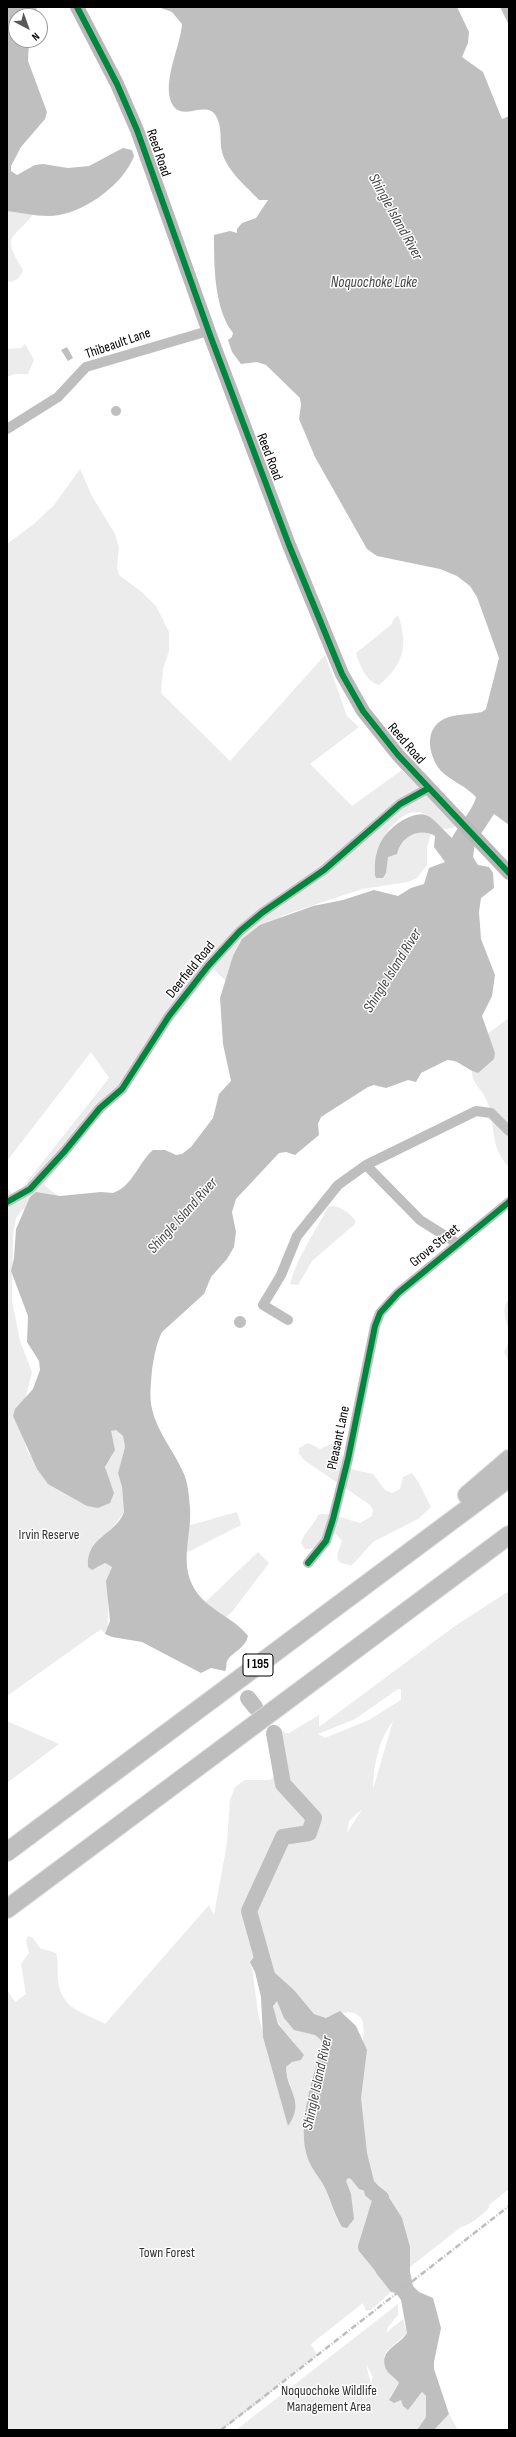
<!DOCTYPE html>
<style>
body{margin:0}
#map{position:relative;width:516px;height:2437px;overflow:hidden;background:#fff;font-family:"Sofia Sans Condensed",sans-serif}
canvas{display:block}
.frame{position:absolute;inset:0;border:8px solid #000;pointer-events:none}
.north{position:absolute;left:8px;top:8px;width:40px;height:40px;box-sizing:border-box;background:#fff;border:1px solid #999;border-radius:50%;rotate:139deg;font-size:11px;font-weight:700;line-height:16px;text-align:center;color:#000}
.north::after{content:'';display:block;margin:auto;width:14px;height:18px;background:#595959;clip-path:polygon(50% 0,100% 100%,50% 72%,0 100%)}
</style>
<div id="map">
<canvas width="516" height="2437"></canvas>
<div class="frame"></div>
<div class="north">N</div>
</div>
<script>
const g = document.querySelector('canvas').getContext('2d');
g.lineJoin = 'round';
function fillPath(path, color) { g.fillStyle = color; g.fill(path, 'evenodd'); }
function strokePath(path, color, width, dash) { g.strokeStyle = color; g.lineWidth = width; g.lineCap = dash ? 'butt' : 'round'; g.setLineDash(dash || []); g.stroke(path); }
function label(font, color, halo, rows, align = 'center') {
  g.font = font + ' "Sofia Sans Condensed",sans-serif'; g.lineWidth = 3; g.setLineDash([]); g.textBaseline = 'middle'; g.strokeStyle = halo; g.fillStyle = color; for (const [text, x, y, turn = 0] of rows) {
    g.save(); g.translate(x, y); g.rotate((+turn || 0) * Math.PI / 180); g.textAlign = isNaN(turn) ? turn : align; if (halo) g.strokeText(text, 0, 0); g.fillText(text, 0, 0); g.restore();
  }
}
fillPath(new Path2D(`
 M7 211 33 214C14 241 0 232 23 270 20 278 16 282 7 282Z
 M25 344 34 360 28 374H14L7 377V349L21 348Z
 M80 469 92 496 115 534 119 548 117 567 119 575 143 593 156 606 169 632V651L163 669 161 693 230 761 325 655 347 716 359 727 310 764 352 806 402 770 456 826C451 829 446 830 441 828 435 825 431 817 425 814 409 806 391 824 385 836L406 829 431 833 427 848V865L417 878 408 882 362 889 281 916 233 987 213 969 44 1185 59 1197 22 1210 16 1218 13 1235 12 1301 20 1341 32 1372 24 1404 22 1434 28 1453 47 1478 112 1487C97 1455 114 1467 114 1446 114 1441 109 1437 111 1431L116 1430 123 1436 125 1447 118 1473 122 1487 124 1512 111 1530 93 1545 97 1568 105 1563 112 1567 108 1576V1629L105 1634 101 1629 7 1696V1187L15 1197 109 1078 91 1052 7 1161V544L35 523 54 505Z
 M398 615C409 646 403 665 379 685 365 681 360 665 356 653L392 624 393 620Z
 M509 1018V1167C488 1145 497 1126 487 1101 483 1090 472 1084 472 1071L478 1073 495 1053 487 1034Z
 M332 1206C342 1207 348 1212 355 1220V1224L312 1261 298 1285 290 1284C297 1256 315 1233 328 1207Z
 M509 1299V1330C505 1319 501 1308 509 1299Z
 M509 1341V1363L504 1352Z
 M308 1443 320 1449 333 1443 336 1444 347 1465 354 1470 373 1474 385 1490 392 1493 400 1489 403 1477 412 1473 419 1483 431 1507 418 1519 373 1542 352 1565C332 1564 337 1556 342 1541L336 1534C324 1537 317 1551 305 1549L301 1543C304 1532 314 1526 318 1515 326 1511 350 1521 360 1523L372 1516 373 1510 370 1505 304 1460 299 1454V1448Z
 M237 1512 241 1525 182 1555 187 1526Z
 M258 1552 269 1563 232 1612 225 1618 196 1611Z
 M509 1591V2189L489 2205V2208C482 2215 470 2225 461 2227L400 2275 383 2201 333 2148C339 2127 375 2031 360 2017 349 2007 337 2015 326 2018L314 2014 294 1990 274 1972 262 1954 251 1960 258 2013 262 2029 274 2059 292 2088 286 2074V2067L292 2062 294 2042C281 2028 271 2017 274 1997L321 2040 322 2046 308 2099 305 2122 306 2145 308 2159 325 2188 338 2222 341 2191 348 2175 377 2198 379 2211 372 2229 376 2273 391 2292 371 2310 366 2311 363 2303 311 2344 317 2355 280 2383 264 2399 221 2430H7V1990L15 2002 26 1994 21 1964 29 1953 26 1941 28 1936 33 1938 40 1948 56 1953C59 1961 57 1972 58 1980 61 2010 84 2012 105 2024L209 1905 214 1915 227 1843 230 1800 235 1787 245 1780H270L277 1774C280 1759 270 1745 275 1730L281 1729 285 1733H289L319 1715V1727L455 1626ZM398 1689H401V1700L369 1720 325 1738 318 1734 355 1719ZM393 1721 373 1789C373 1766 379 1739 393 1721ZM361 1810V1811L347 1833 349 1821Z
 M7 1721 59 1744 7 1783Z
 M398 2304V2315L388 2327 386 2333 403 2319 407 2333 387 2351 384 2357 399 2383 390 2397 416 2400 422 2392 426 2396V2417L417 2430H236ZM366 2364 373 2377 371 2384Z
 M449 2414 458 2430H434Z`), '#ececec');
fillPath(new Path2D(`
 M7 7H37L34 16H16V40H29L28 61 47 112 45 119 21 147 11 166V171L17 175 35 165 43 164 68 168 89 166 123 148 132 150 134 156C124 183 88 210 59 215 43 218 24 213 7 211Z
 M158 7H457L469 32 468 43 462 57 483 72 502 119 509 116V825L494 814 475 843 473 857 478 865 489 867 493 873 494 888 481 898 479 912 481 939 495 975 492 996 482 1016 495 1053 494 1059 478 1073C466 1070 460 1060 447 1060L421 1073 416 1082 408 1080 386 1088 374 1085 368 1087 321 1117 318 1124 319 1135 295 1155 286 1152 279 1153 236 1199 232 1212 236 1232 234 1247 227 1259 211 1277 204 1294 162 1332C156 1344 154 1357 152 1370 151 1383 149 1396 152 1409 157 1432 174 1451 183 1472 188 1481 189 1497 190 1508 192 1535 179 1562 194 1588 206 1610 234 1617 248 1636 245 1649 233 1651 227 1661 226 1664 227 1668 225 1671L211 1668 201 1673 142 1642 112 1637 105 1634 110 1621 106 1581 112 1567 105 1563 92 1570 88 1567C86 1536 115 1536 124 1512L122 1487 118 1473 125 1447 123 1436 116 1430 111 1431 115 1450 105 1467 114 1493 110 1503 98 1508 87 1506 48 1484 37 1469 13 1416 15 1409 33 1389 40 1370 39 1361 27 1342 28 1316 11 1271 14 1258 16 1229 30 1197 36 1192 60 1196 101 1192 113 1193C133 1186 138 1163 153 1150H165L176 1155 182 1154 191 1147 213 1118 219 1094 231 1081 223 1044 220 998 233 956 242 939 260 925 313 906 343 900 374 890 398 896 411 888 424 884 429 868 445 862 434 847 435 836C418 827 401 837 397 854L388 857 386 873 383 878H376L375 875C373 849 383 831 405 819 411 816 419 813 426 815 435 819 444 831 452 838 458 826 474 808 476 797 466 786 451 781 441 771 427 754 423 725 449 717 459 714 472 714 482 712L486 709 499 658 477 597 470 586 457 576 440 569 377 556 367 549 315 457 299 419 301 405 300 398 266 365 257 362 241 364 232 352 228 340 232 337 233 333C214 309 214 265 214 235L230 231 237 233V229L242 223 256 218 268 200H259C246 186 227 171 222 152 219 140 223 128 216 116 207 100 185 120 174 107 159 87 181 46 182 24L172 12Z
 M500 7H509V25Z
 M67 347 73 358 68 361 61 350Z
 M111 411a5 5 0 1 1 10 0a5 5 0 1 1-10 0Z
 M234 1322a6 6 0 1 1 12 0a6 6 0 1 1-12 0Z
 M257 1953 262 1954 274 1972 294 1990 314 2014 326 2018 340 2011 356 2026 367 2050 361 2098 367 2153 374 2181 390 2199 402 2218 410 2247V2272L413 2286 419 2292 433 2298 441 2328 434 2362V2369L449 2414 434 2430H417L426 2417V2396L422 2392 408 2410 403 2406 401 2400 394 2403 389 2400 399 2383C395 2377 389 2375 386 2369 378 2350 399 2346 407 2333L401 2300 396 2293 391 2292 376 2273 371 2258 372 2229 379 2211 377 2198 372 2193 359 2189 351 2179 348 2178 346 2181 351 2194 354 2219 347 2228 342 2227C334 2214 331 2201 325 2188 320 2178 312 2170 308 2159 296 2125 313 2078 322 2046L321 2040 315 2035 294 2030 284 2018 277 2001 273 2006 278 2024 304 2055 301 2060 292 2062 286 2067C286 2091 306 2101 288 2126L263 2037 261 1997 255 1972 250 1962Z`), '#bfbfbf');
strokePath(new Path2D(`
 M248 1698 255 1707
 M267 1975 249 1911 283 1837 309 1833 314 1818 283 1784 274 1733
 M372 2191 381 2198 366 2247 384 2269`), '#bfbfbf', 16);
const highway = new Path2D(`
 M467 1495 509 1459
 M7 1852 509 1478
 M7 1909 509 1535`);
strokePath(highway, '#dbdbdb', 20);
strokePath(new Path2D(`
 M7 429 58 397 86 367 208 331
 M366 1165 420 1220 458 1244
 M7 1202 30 1189 64 1152 100 1108 122 1089 169 1016 208 966 240 931 263 912 324 870 400 804 429 788
 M288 1320 263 1305 281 1275 297 1236 338 1185 366 1165 476 1111 491 1113 509 1131
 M308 1563 326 1541 333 1519 348 1459 375 1326 380 1313 398 1293 509 1202`), '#bebebe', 10);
strokePath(new Path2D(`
 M77 7 117 84 137 130 210 335 289 545 342 674 363 711 398 755 509 873`), '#b8b8b8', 14);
strokePath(highway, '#bebebe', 18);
strokePath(new Path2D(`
 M221 2430 509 2206`), '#bebebe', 2.5, [6, 2, 1, 2]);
strokePath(new Path2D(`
 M77 7 117 84 137 130 210 335 289 545 342 674 363 711 398 755 509 873
 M7 1202 30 1189 64 1152 100 1108 122 1089 169 1016 208 966 240 931 263 912 324 870 400 804 429 788
 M308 1563 326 1541 333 1519 348 1459 375 1326 380 1313 398 1293 509 1202`), '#00873e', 6);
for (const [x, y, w] of [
 [258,1665,30]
]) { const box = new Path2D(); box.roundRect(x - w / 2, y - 11, w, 22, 3); g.fillStyle = '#fff'; g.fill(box); strokePath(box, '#000', 1); }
label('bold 13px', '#000', null, [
 ["I 195",258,1665]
]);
label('14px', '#000', '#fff', [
 ["Reed Road",158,153,71],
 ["Thibeault Lane",118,344,-19],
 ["Reed Road",269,457,69],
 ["Reed Road",406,744,49],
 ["Deerfield Road",191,970,-51],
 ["Grove Street",435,1246,-39],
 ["Pleasant Lane",339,1438,-78]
]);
label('14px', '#333', '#fff', [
 ["Irvin Reserve",49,1535],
 ["Town Forest",167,2253],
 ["Noquochoke Wildlife",329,2391],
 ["Management Area",329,2407]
]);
label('italic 15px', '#444', '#fff', [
 ["Shingle Island River",395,217,61],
 ["Noquochoke Lake",374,283],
 ["Shingle Island River",393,971,-58],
 ["Shingle Island River",183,1216,-48],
 ["Shingle Island River",318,2083,-78]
]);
</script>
